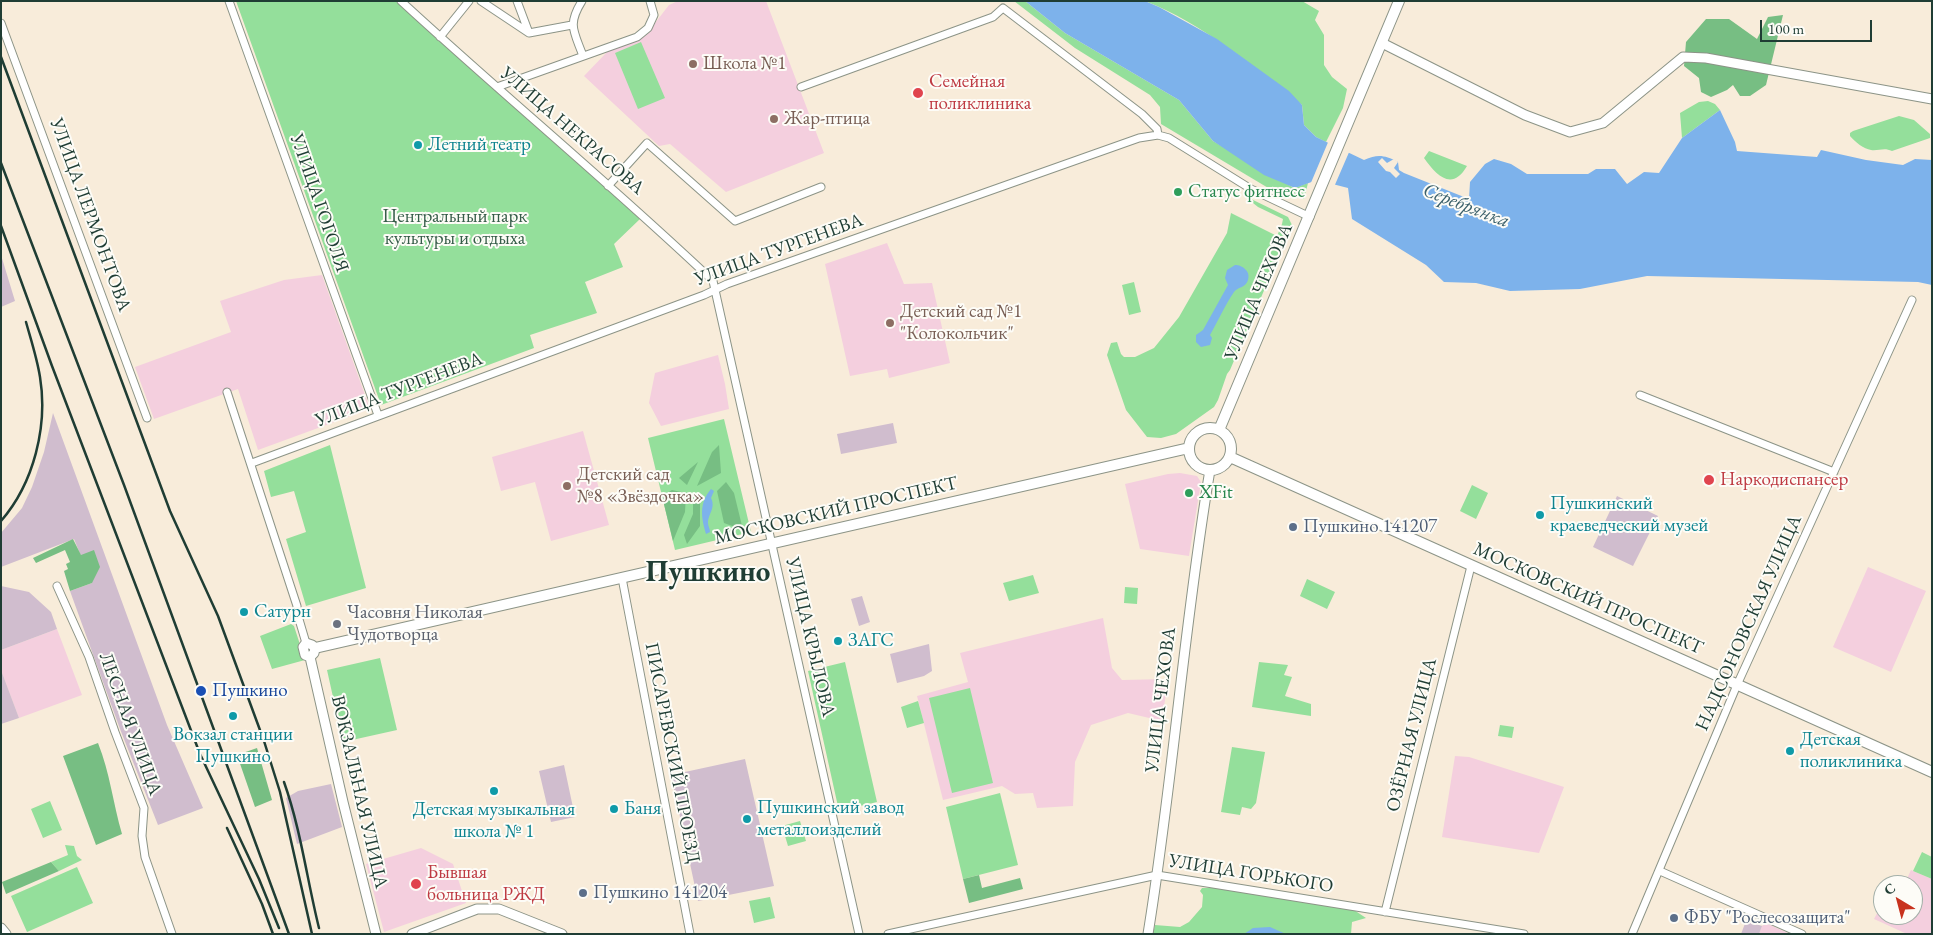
<!DOCTYPE html>
<meta charset="utf-8">
<style>
body{margin:0}
#map{position:relative;width:1933px;height:935px;overflow:hidden;background:#f8ecda;font-family:"EB Garamond",serif}
canvas{display:block}
.frame{position:absolute;inset:0;border:2px solid #1f3d34;pointer-events:none}
.north{position:absolute;left:1873px;top:875px;width:50px;height:50px;box-sizing:border-box;background:#fdfcf7;border:1px solid #a4b0a9;border-radius:50%;rotate:323deg;font-size:14px;font-weight:700;line-height:20px;text-align:center;color:#1f3d34}
.north::after{content:'';display:block;margin:auto;width:18px;height:22px;background:#c8321e;clip-path:polygon(50% 0,100% 100%,50% 72%,0 100%)}
.scale{position:absolute;left:1760px;top:20px;width:112px;height:22px;box-sizing:border-box;border:2px solid #1f3d34;border-top:0;padding-left:6px;font-size:15px;line-height:18px;white-space:nowrap;color:#1f3d34;-webkit-text-stroke:4px #fdfcf7;paint-order:stroke}
</style>
<div id="map">
<canvas width="1933" height="935"></canvas>
<div class="frame"></div>
<div class="north">С</div>
<div class="scale">100 m</div>
</div>
<script>
const g = document.querySelector('canvas').getContext('2d');
g.lineJoin = 'round';
function fillPath(path, color) { g.fillStyle = color; g.fill(path, 'evenodd'); }
function strokePath(path, color, width, dash) { g.strokeStyle = color; g.lineWidth = width; g.lineCap = dash ? 'butt' : 'round'; g.setLineDash(dash || []); g.stroke(path); }
function label(font, color, halo, rows, align = 'center') {
  g.font = font + ' "EB Garamond",serif'; g.lineWidth = 4; g.setLineDash([]); g.textBaseline = 'middle'; g.strokeStyle = halo; g.fillStyle = color; for (const [text, x, y, turn = 0] of rows) {
    g.save(); g.translate(x, y); g.rotate((+turn || 0) * Math.PI / 180); g.textAlign = isNaN(turn) ? turn : align; if (halo) g.strokeText(text, 0, 0); g.fillText(text, 0, 0); g.restore();
  }
}
fillPath(new Path2D(`
 M678 1H766L824 153 726 192 670 144 659 146 584 76 607 52 645 36 669 5Z
 M887 243 904 284 932 283 950 363 889 378 887 369 850 376 825 264Z
 M322 275 370 409 258 450 238 389 154 419 135 367 231 332 220 301 284 280Z
 M718 355 725 384 729 409 661 426 649 403 655 373Z
 M583 431 609 525 551 541 535 482 501 491 492 457Z
 M1180 473 1197 476 1201 482 1189 556 1140 549 1125 484 1168 474Z
 M1868 567 1926 591 1891 672 1833 647Z
 M1103 618 1112 668 1122 680 1168 679 1162 721 1128 713 1091 725 1075 762 1073 806 1037 808 1033 793 1015 794 1002 786 943 800 917 696 968 682 960 653Z
 M57 629 82 695 19 718 1 670V650Z
 M1455 756 1469 757 1564 787 1539 853 1442 837Z
 M421 848 453 864 466 903 384 932 366 864Z
 M1911 870 1932 879V934H1907L1874 919 1883 902V915H1913V885H1904Z
 M1766 923 1790 934H1759L1762 926Z`), '#f4cfde');
fillPath(new Path2D(`
 M1 255 15 301 1 307Z
 M53 413 167 725 203 808 158 825 120 729 70 591 92 583 74 539 1 567V533L22 508 32 487 44 452Z
 M893 423 897 443 841 454 837 434Z
 M1617 496 1658 516 1633 566 1593 547Z
 M1 586 29 592 51 612 57 629 1 650Z
 M862 596 870 622 859 626 851 599Z
 M929 644 932 671 924 676 897 683 890 654Z
 M1 670 19 718 1 724Z
 M745 759 774 886 698 901 671 775Z
 M564 765 575 817 551 822 539 771Z
 M331 784 342 827 297 844 286 798 298 791Z
 M1746 921 1762 926 1759 934H1741Z`), '#d0bdce');
fillPath(new Path2D(`
 M236 1H398L640 219 614 244 623 267 585 282 597 313 530 335 534 348 381 405Z
 M1014 1H1025L1065 33 1179 100 1213 141 1294 188 1308 183 1304 199 1275 192 1161 124 1160 107 1150 95 1075 48Z
 M1145 1H1302L1319 11 1315 20 1324 35V65L1332 77 1347 89 1343 108 1326 142 1316 137 1304 125 1302 105C1252 66 1204 24 1145 1Z
 M641 42 665 98 638 109 615 53Z
 M1708 101 1715 104 1720 110 1682 138 1680 113 1699 102Z
 M1899 116 1914 120 1930 134V138L1892 151C1884 147 1879 151 1871 150 1864 149 1855 142 1850 136V133L1853 131Z
 M1429 151 1467 166C1452 192 1436 175 1424 158Z
 M1249 198 1288 217 1292 225 1230 370 1227 374 1218 400 1214 407 1176 434 1161 438 1147 437 1126 410 1107 355 1111 343 1117 342 1121 354 1124 357H1135L1154 348 1179 317 1227 233 1231 213 1277 236 1282 224 1283 219 1258 207 1248 199Z
 M1134 282 1141 312 1129 315 1122 285Z
 M724 419 751 532 675 550 648 438Z
 M330 445 366 588 306 606 286 539 306 532 294 491 271 497 264 471Z
 M1472 485 1488 493 1476 519 1460 511Z
 M1033 575 1039 593 1009 601 1003 583Z
 M1307 579 1335 592 1327 609 1300 596Z
 M1125 587 1138 588 1137 604 1124 603Z
 M291 624 294 626 305 660 272 669 260 636Z
 M380 658 397 730 343 742 327 670Z
 M845 662 877 802 839 811 808 671Z
 M1259 662 1288 665 1284 675 1292 677 1285 696 1311 704V716L1252 707Z
 M970 688 993 783 952 793 929 698Z
 M918 701 924 723 907 728 901 707Z
 M1500 725 1514 727 1512 738 1498 736Z
 M1232 747 1265 752 1256 803 1251 809 1242 807 1240 815 1221 812Z
 M1000 793 1018 865 963 879 946 807Z
 M50 801 62 830 43 838 31 809Z
 M800 821 806 841 788 846 782 826Z
 M65 845 74 846 77 856 82 860 59 871 51 862 68 855Z
 M1922 852 1932 857V879L1913 871Z
 M77 867 93 903 27 932 11 896Z
 M1202 888H1216L1354 910 1366 918 1352 922 1351 934H1153L1155 925 1180 927 1189 922 1202 907 1203 895 1200 891Z
 M770 897 775 918 754 923 749 901Z`), '#94df9b');
fillPath(new Path2D(`
 M1783 15 1766 85 1750 96H1740L1733 85 1727 90 1711 97 1701 92 1699 78 1684 66 1686 42 1706 19H1729L1757 39 1768 17Z
 M719 445 721 473 697 486 712 452Z
 M698 462 687 485 679 478Z
 M726 482 734 493 743 530 724 523 717 491Z
 M672 490 686 493 685 512 673 541 662 496Z
 M693 495 700 497V526L687 544 684 535 693 514Z
 M73 539 81 555 94 550 100 567 92 583 70 591 64 571 68 569 66 564 70 562 65 550 36 563 33 558Z
 M98 743C110 773 113 803 122 834L96 845 63 756Z
 M257 748 272 800 255 807 237 755Z
 M51 862 59 871 6 894 2 882Z
 M979 875 982 888 1020 878 1023 889 969 903 963 879Z`), '#77be83');
fillPath(new Path2D(`
 M1025 1H1145L1159 7 1217 39 1289 91 1302 105 1304 125 1316 137 1364 160C1378 154 1384 155 1398 162L1399 170 1404 173 1469 199 1470 182 1485 164 1494 159 1511 164 1527 174H1588L1596 169H1615L1627 184 1644 172 1659 173 1682 138 1720 110 1735 142 1737 151 1817 157 1821 150 1866 160 1903 165 1915 159 1932 160V285L1918 282 1647 276 1580 289 1510 291 1476 283 1444 282 1426 265 1352 219 1348 188 1317 180 1295 188 1264 175 1213 141 1179 100 1065 33Z
 M1235 265C1242 265 1251 271 1248 280 1246 288 1237 287 1234 292 1225 305 1218 321 1210 335L1212 338 1210 345 1201 347 1196 342V335L1203 330 1228 285 1225 278 1227 270Z
 M711 489 714 491 711 498C716 508 708 514 708 523 708 526 710 529 710 532L706 534C701 517 699 503 711 489Z
 M1270 927 1286 934H1244L1253 928Z`), '#7db2eb');
fillPath(new Path2D(`
 M1329 140 1350 150 1334 187 1317 183 1310 185Z
 M1382 158 1387 163 1394 159 1398 162 1394 168 1400 174 1396 178 1390 172 1386 171 1378 162Z`), '#f8ecda');
const minor = new Path2D(`
 M229 1 378 415
 M401 1C504 96 612 185 713 281L859 934
 M481 1 529 33 572 25
 M517 1 529 33
 M582 1C567 25 574 31 583 56
 M1 23 147 418
 M440 37 469 1
 M497 87 637 37 648 28 654 15 650 1
 M801 87 993 17 1003 8 1142 114 1157 129 1158 135
 M608 186 647 143 735 221 821 187
 M227 392 297 606 298 616 306 643
 M1640 395 1834 472
 M252 463 704 295 727 284 1139 138 1158 135 1169 138 1251 189 1310 217
 M622 578 690 934
 M57 586 89 657 115 732 144 808 142 836 145 857 172 934
 M1660 871 1802 934
 M1385 912 1471 566
 M888 934 1157 875 1524 934
 M1632 934 1737 685 1912 300`);
const tertiary = new Path2D(`
 M1382 43 1525 115 1570 132 1603 123 1683 57 1706 58 1932 99
 M310 657 314 653 315 648 312 645 306 643 303 647 305 655 310 657 343 802 376 934
 M1 928 6 934
 M412 934 477 909H499L562 934
 M1148 934C1173 780 1184 624 1210 470`);
const secondary = new Path2D(`
 M1189 449a21 21 0 1 1 42 0a21 21 0 1 1-42 0Z
 M1219 430 1399 1
 M1230 457 1932 772
 M315 648 1189 448`);
strokePath(minor, '#8c9487', 9);
strokePath(tertiary, '#8c9487', 11);
strokePath(secondary, '#8c9487', 12);
strokePath(minor, '#fff', 7);
strokePath(tertiary, '#fff', 9);
strokePath(secondary, '#fff', 10);
strokePath(new Path2D(`
 M1 57 170 511 218 616 264 741 280 792 312 934
 M1 163 124 485 289 934
 M1 226 52 366 200 754 259 879 279 928
 M1 521C34 483 48 426 40 377 37 358 31 340 26 322
 M284 782C301 830 307 880 319 928
 M227 828 262 904 273 934`), '#1f3d34', 2.5);
for (const [x, y, r, color] of [
 [693,64,5,"#8d6e63"],
 [918,93,6,"#e0444e"],
 [774,119,5,"#8d6e63"],
 [418,145,5,"#0f9aa8"],
 [1178,192,5,"#2e9e5b"],
 [890,323,5,"#8d6e63"],
 [1709,480,6,"#e0444e"],
 [567,486,5,"#8d6e63"],
 [1189,493,5,"#2e9e5b"],
 [1540,515,5,"#0f9aa8"],
 [1293,527,5,"#5c6f8a"],
 [244,612,5,"#0f9aa8"],
 [337,624,5,"#6b7280"],
 [838,641,5,"#0f9aa8"],
 [201,691,6,"#1a4fb4"],
 [233,716,5,"#0f9aa8"],
 [1790,751,5,"#0f9aa8"],
 [494,791,5,"#0f9aa8"],
 [614,809,5,"#0f9aa8"],
 [747,819,5,"#0f9aa8"],
 [416,884,6,"#e0444e"],
 [583,893,5,"#5c6f8a"],
 [1674,918,5,"#5c6f8a"]
]) { const dot = new Path2D(); dot.arc(x, y, r, 0, 2 * Math.PI); g.fillStyle = color; g.fill(dot); strokePath(dot, '#fdfcf7', 2); }
label('19px', '#785e54', '#fdfcf7', [
 ["Школа №1",703,64],
 ["Жар-птица",784,119],
 ["Детский сад №1",900,312],
 ["\"Колокольчик\"",900,334],
 ["Детский сад",577,475],
 ["№8 «Звёздочка»",577,497]
], 'left');
label('19px', '#be3a42', '#fdfcf7', [
 ["Семейная",929,82],
 ["поликлиника",929,104],
 ["Наркодиспансер",1720,480],
 ["Бывшая",427,873],
 ["больница РЖД",427,895]
], 'left');
label('19px', '#1f3d34', '#fdfcf7', [
 ["УЛИЦА НЕКРАСОВА",572,131,41],
 ["УЛИЦА ГОГОЛЯ",319,203,71],
 ["УЛИЦА ЛЕРМОНТОВА",90,215,70],
 ["УЛИЦА ТУРГЕНЕВА",779,250,-20],
 ["УЛИЦА ЧЕХОВА",1259,292,-67],
 ["УЛИЦА ТУРГЕНЕВА",399,390,-21],
 ["МОСКОВСКИЙ ПРОСПЕКТ",836,511,-13],
 ["МОСКОВСКИЙ ПРОСПЕКТ",1588,599,24],
 ["НАДСОНОВСКАЯ УЛИЦА",1749,623,-66],
 ["УЛИЦА КРЫЛОВА",810,637,77],
 ["УЛИЦА ЧЕХОВА",1161,700,-83],
 ["ЛЕСНАЯ УЛИЦА",130,724,70],
 ["ОЗЁРНАЯ УЛИЦА",1412,735,-76],
 ["ПИСАРЕВСКИЙ ПРОЕЗД",672,753,79],
 ["ВОКЗАЛЬНАЯ УЛИЦА",359,792,77],
 ["УЛИЦА ГОРЬКОГО",1251,874,9]
]);
label('19px', '#0d838f', '#fdfcf7', [
 ["Летний театр",428,145],
 ["Пушкинский",1550,504],
 ["краеведческий музей",1550,526],
 ["Сатурн",254,612],
 ["ЗАГС",848,641],
 ["Вокзал станции",233,735,"center"],
 ["Пушкино",233,757,"center"],
 ["Детская",1800,740],
 ["поликлиника",1800,762],
 ["Пушкинский завод",757,808],
 ["металлоизделий",757,830],
 ["Баня",624,809],
 ["Детская музыкальная",494,810,"center"],
 ["школа № 1",494,832,"center"]
], 'left');
label('19px', '#27864d', '#fdfcf7', [
 ["Статус фитнесс",1188,192],
 ["XFit",1199,493]
], 'left');
label('19px', '#365d49', '#fdfcf7', [
 ["Центральный парк",455,217],
 ["культуры и отдыха",455,239]
]);
label('19px', '#4e5e75', '#fdfcf7', [
 ["Пушкино 141207",1303,527],
 ["Пушкино 141204",593,893],
 ["ФБУ \"Рослесозащита\"",1684,918]
], 'left');
label('19px', '#5b616d', '#fdfcf7', [
 ["Часовня Николая",347,613],
 ["Чудотворца",347,635]
], 'left');
label('19px', '#164399', '#fdfcf7', [
 ["Пушкино",212,691]
], 'left');
label('italic 20px', '#3b606b', '#fdfcf7', [
 ["Серебрянка",1466,206,21]
]);
label('bold 29px', '#1f3d34', '#fdfcf7', [
 ["Пушкино",708,573]
]);
</script>
